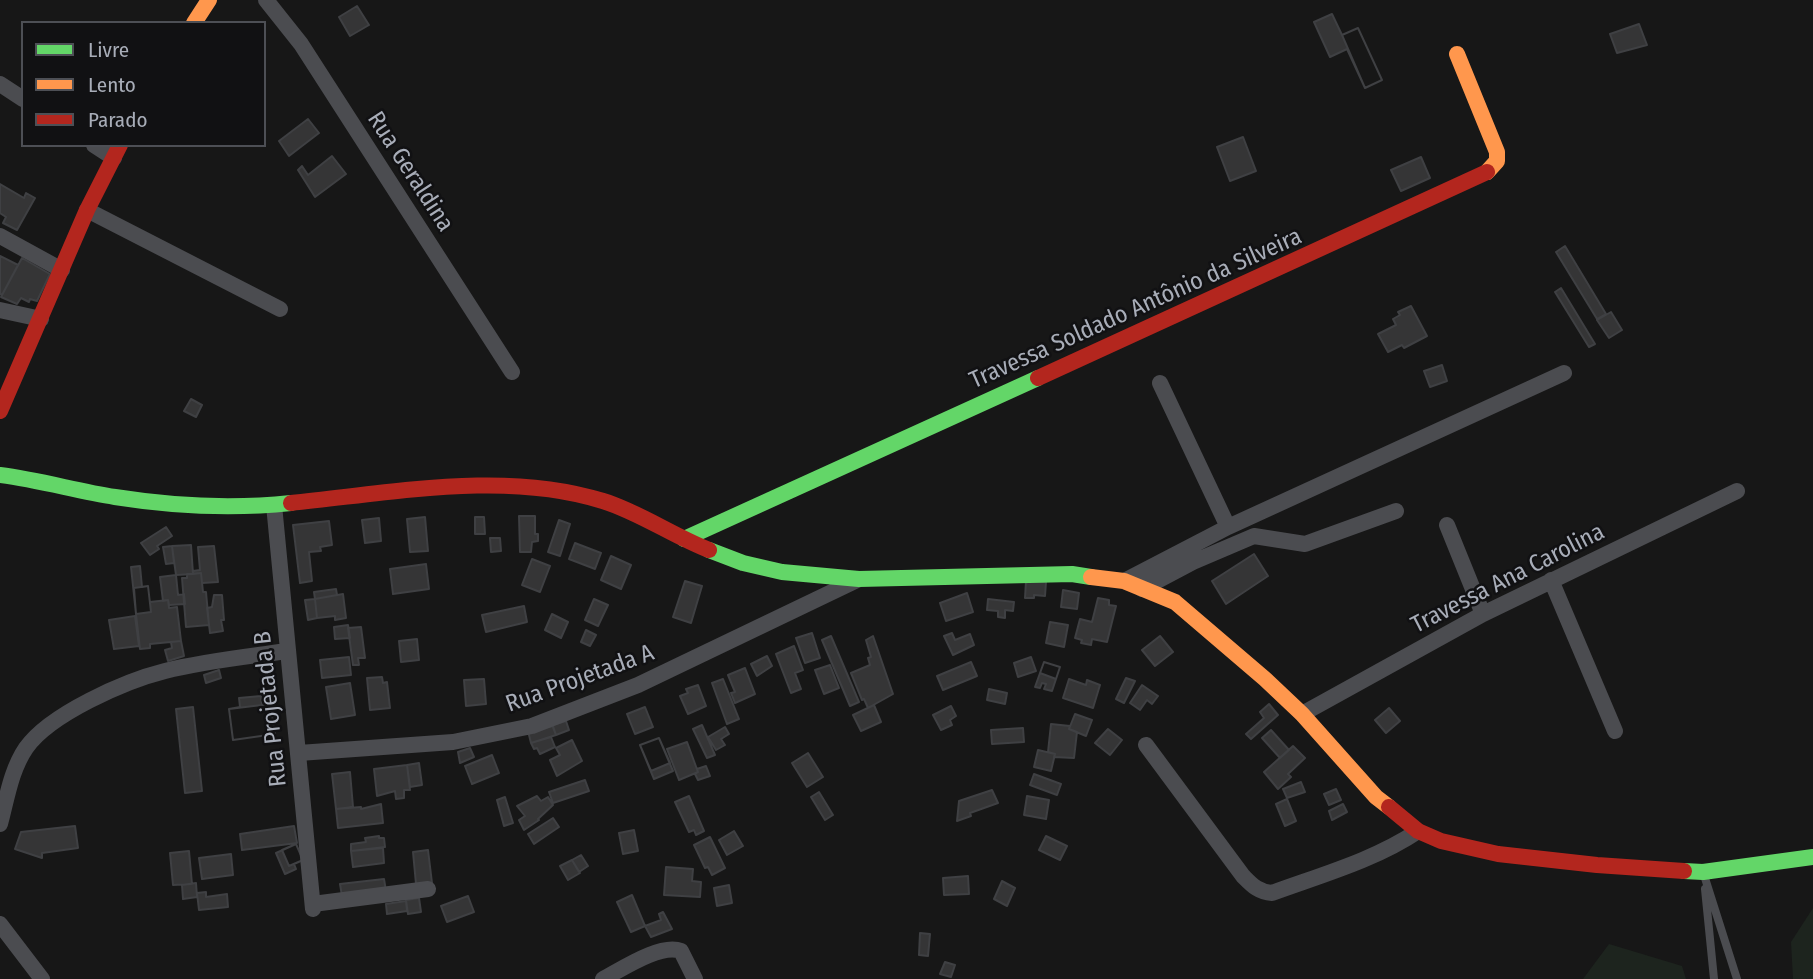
<!DOCTYPE html>
<meta charset="utf-8">
<style>
body{margin:0}
#map{position:relative;width:1813px;height:979px;overflow:hidden;background:#171717;font-family:"Fira Sans Condensed",sans-serif}
canvas{display:block}
.legend{position:absolute;left:21px;top:21px;width:245px;height:126px;box-sizing:border-box;background:#111113;border:2px solid #4d4f55;margin:0;padding:9px 12px;list-style:none;font-size:21px;color:#a8adb8}
.legend li{display:flex;align-items:center;gap:14px;height:35px}
.legend b{width:35px;border:2px solid #4d4f55}
</style>
<div id="map">
<canvas width="1813" height="979"></canvas>
<ul class="legend">
<li><b style="height:9px;background:#63d668"></b>Livre</li>
<li><b style="height:9px;background:#ff974d"></b>Lento</li>
<li><b style="height:9px;background:#b3261e"></b>Parado</li>
</ul>
</div>
<script>
const g = document.querySelector('canvas').getContext('2d');
g.lineJoin = 'round';
function fillPath(path, color) { g.fillStyle = color; g.fill(path, 'evenodd'); }
function strokePath(path, color, width, dash) { g.strokeStyle = color; g.lineWidth = width; g.lineCap = dash ? 'butt' : 'round'; g.setLineDash(dash || []); g.stroke(path); }
function label(font, color, halo, rows, align = 'center') {
  g.font = font + ' "Fira Sans Condensed",sans-serif'; g.lineWidth = 5; g.setLineDash([]); g.textBaseline = 'middle'; g.strokeStyle = halo; g.fillStyle = color; for (const [text, x, y, turn = 0] of rows) {
    g.save(); g.translate(x, y); g.rotate((+turn || 0) * Math.PI / 180); g.textAlign = isNaN(turn) ? turn : align; if (halo) g.strokeText(text, 0, 0); g.fillText(text, 0, 0); g.restore();
  }
}
fillPath(new Path2D(`
 M1813 908V979H1793L1791 942Z
 M1609 944 1682 966 1686 979H1583Z`), '#1d241e');
const building = new Path2D(`
 M357 6 369 25 350 36 339 17Z
 M1332 14 1342 35 1358 28 1382 80 1365 88 1347 49 1330 57 1314 22Z
 M1639 24 1647 45 1617 53 1610 34Z
 M1358 28 1382 80 1365 88 1342 35Z
 M308 119 319 133 289 156 279 141Z
 M1243 137 1256 171 1230 181 1217 147Z
 M332 156 346 174 315 197 298 170 302 166 308 175Z
 M1421 157 1430 178 1401 191 1391 170Z
 M0 184 24 198 26 193 35 198 17 230 3 223 6 217 0 213Z
 M1565 246 1606 314 1597 319 1556 252Z
 M0 256 18 265 2 295 0 294Z
 M22 258 50 274 37 301 30 299 29 302 21 298 17 304 1 297Z
 M1561 288 1595 344 1589 347 1555 292Z
 M1411 306 1427 336 1404 348 1402 345 1388 352 1378 334 1396 325 1393 319 1400 315 1398 312Z
 M1611 312 1622 330 1609 338 1597 320Z
 M1442 365 1447 381 1430 387 1424 371Z
 M191 399 202 405 196 417 184 411Z
 M519 516H535V534H538V541L532 542 531 552H520Z
 M425 517 428 551 410 552 407 519Z
 M475 517H484L485 534H475Z
 M379 518 381 541 365 543 362 520Z
 M559 520 570 524 560 556 548 552Z
 M329 521 332 545 320 547 321 551 309 552 312 581 300 583 293 525Z
 M166 527 172 536 157 546 159 549 150 555 141 543Z
 M490 538H500L501 551 491 552Z
 M575 543 601 553 595 569 569 559Z
 M191 545 193 574 176 575 172 546Z
 M172 546 174 563 166 564 163 547Z
 M214 546 218 582 202 583 201 573 193 574V571L200 570 198 547Z
 M1254 554 1268 576 1226 604 1212 581Z
 M611 556 631 565 621 589 601 580Z
 M532 559 550 566 540 592 522 585Z
 M426 564 429 589 393 594 390 569Z
 M140 566 142 587 148 586 151 612 136 614 131 567Z
 M201 573 203 592H206L209 625 186 627 182 578H187V574Z
 M176 575 178 595 184 594 185 604 169 605 168 600 163 601 160 577Z
 M685 581 702 586 691 623 673 617Z
 M1026 581 1046 582 1045 596 1034 595V598H1025Z
 M148 586 151 612 136 614 134 588Z
 M336 589 337 595 315 599 314 592Z
 M1063 590 1079 593 1077 609 1061 607Z
 M967 593 973 612 946 621 940 603Z
 M343 594 346 618 335 620V616L317 618 315 599Z
 M214 595H222L224 620H221L223 631 210 633 207 608 212 607Z
 M1098 598 1109 600V605L1116 606 1107 642 1092 639 1091 645 1081 643 1082 640 1075 638 1080 619 1092 622Z
 M315 599 317 618 308 620 305 600Z
 M594 599 608 605 598 626 585 620Z
 M988 599 1014 602 1013 611 1005 610V618L998 617V611L987 610Z
 M168 600 169 608 177 607 181 641 150 644V648L140 649 136 614 151 612 150 602Z
 M524 606 527 622 486 632 482 615Z
 M552 614 568 622 561 638 545 630Z
 M135 616 139 646 114 649 109 620Z
 M1050 622 1068 625 1064 647 1046 643Z
 M348 625 350 638 335 639 334 627Z
 M361 627 365 658H358L359 665H353L348 628Z
 M586 630 596 635 590 646 581 642Z
 M812 633 820 658 805 663 796 638Z
 M952 633 955 640 970 634 974 645 953 655 944 636Z
 M831 636 859 702 850 706 822 640Z
 M873 636 893 694 868 708 864 699 862 700 851 673 870 665 868 658 871 657 866 640Z
 M1160 636 1173 652 1155 666 1142 650Z
 M417 639 419 660 401 662 399 641Z
 M181 641 184 656 168 661 165 650 172 648 171 642Z
 M794 646 803 670 795 673 801 689 791 693 776 654Z
 M767 656 772 666 757 676 751 664Z
 M349 657 351 675 322 678 320 660Z
 M1031 657 1036 671 1018 677 1014 663Z
 M971 662 977 676 943 690 937 676Z
 M1044 662 1060 667 1056 679 1040 673Z
 M1044 662 1060 667 1052 691 1044 689 1046 684 1042 683 1040 688 1035 687Z
 M830 665 839 688 824 694 815 670Z
 M745 668 755 694 735 703 731 693 735 692 728 675Z
 M219 670 221 678 206 683 204 675Z
 M382 677 383 683 387 682 390 708 370 710 367 678Z
 M1126 678 1135 681 1124 703 1116 699Z
 M484 679 486 704 466 706 464 680Z
 M723 679 739 719 727 724 712 683Z
 M1069 679 1086 685 1087 680 1100 685 1093 708 1063 698Z
 M350 683 355 715 331 719 326 687Z
 M698 685 706 706 688 714 680 696 688 693 686 689Z
 M1142 685 1158 696 1152 704 1147 700 1140 710 1130 703Z
 M989 689 1007 693 1005 704 987 700Z
 M261 696 262 705 270 704 275 734 233 740 229 709 240 707 239 698Z
 M270 704 275 734 233 740 229 709Z
 M1269 704 1278 715 1251 739 1246 734 1264 718 1260 712Z
 M874 705 881 722 861 731 853 715Z
 M951 706 956 716 950 720 952 725 941 730 933 715Z
 M193 707 202 791 185 793 176 709Z
 M645 707 653 727 635 734 627 714Z
 M1389 708 1400 721 1386 733 1375 720Z
 M1075 714 1092 720 1086 736 1069 729Z
 M566 721 569 730 556 735 552 725Z
 M1051 724 1070 726 1069 729 1077 732 1074 758 1054 757 1055 754 1048 752Z
 M702 725 715 755 707 758 693 729Z
 M553 726 556 735 531 743 528 731Z
 M725 727 729 734 721 739 725 745 716 750 708 737Z
 M1023 728 1024 742 992 744 991 730Z
 M1108 729 1122 740 1110 755 1095 743Z
 M1271 730 1289 750 1280 758 1262 738Z
 M551 737 555 747 540 754 537 748 534 749 531 743Z
 M659 738 670 763 651 771 640 745Z
 M659 738 673 771 654 779 640 745Z
 M572 740 582 761 557 776 550 760 560 755 556 748Z
 M687 742 698 772 679 780 667 749Z
 M1293 746 1305 758 1288 774 1291 777 1278 789 1264 772Z
 M470 748 474 757 460 763 458 752Z
 M1038 750 1055 754 1051 771 1034 767Z
 M808 753 823 777 807 787 792 763Z
 M492 755 499 773 472 784 465 766Z
 M419 763 422 785 410 787 407 765Z
 M407 765 410 790H404V798L396 799 395 791 377 796 374 769Z
 M706 766 710 776 698 780 695 774 698 772 697 769Z
 M350 772 353 807 336 809 332 774Z
 M1034 774 1061 784 1057 795 1030 785Z
 M585 780 589 791 553 803 549 792Z
 M1301 782 1305 792 1287 798 1283 789Z
 M1336 789 1341 800 1329 805 1324 794Z
 M992 790 998 803 970 813 971 816 957 821 959 801Z
 M819 792 833 815 825 820 811 797Z
 M537 796 541 801 548 797 553 805 538 819 539 820 524 830 519 820 525 816 517 806Z
 M689 796 704 831 696 835 694 830 689 832 675 802Z
 M1027 796 1049 800 1046 819 1024 815Z
 M505 797 513 823 504 826 497 800Z
 M1287 799 1296 821 1285 826 1276 804Z
 M381 804 383 823 338 828 336 809 361 807V809Z
 M1343 804 1347 812 1332 820 1329 811Z
 M553 818 559 827 534 844 528 834Z
 M75 826 78 848 42 853V858L15 849 21 832Z
 M294 826 297 843 242 850 240 834Z
 M634 830 638 851 623 854 619 833Z
 M734 831 743 846 727 855 719 840Z
 M379 836V838H384L385 847 351 851V844L366 842 365 838Z
 M1046 836 1067 846 1060 860 1039 850Z
 M710 837 725 868 712 875 708 867 705 868 694 845Z
 M296 844 303 860 289 866 282 850Z
 M296 844 303 860 294 864 296 869 285 874 276 853Z
 M383 848 384 863 353 867 351 851Z
 M428 850 432 883 416 884 413 852Z
 M189 851 192 884 173 885 170 853Z
 M231 854 233 875 202 879 199 858Z
 M581 855 588 866 579 872 572 860Z
 M572 860 580 873 568 880 560 866Z
 M666 867 693 869 692 881 701 882 700 897 664 895Z
 M968 876 969 894 944 895 943 878Z
 M384 879 386 891 342 896 340 884Z
 M1002 881 1015 888 1007 906 994 899Z
 M196 883 197 897 183 899 182 885Z
 M729 885 732 903 717 906 714 888Z
 M206 892V897L227 894 228 907 199 910 197 893Z
 M632 895 645 926 631 932 617 902Z
 M468 896 474 912 447 922 441 906Z
 M419 898 421 912 408 914 406 900Z
 M406 901 407 911 387 914 386 904Z
 M663 912 672 929 651 937 645 926 661 920 659 914Z
 M920 933 930 934 928 956 919 955Z
 M945 962 955 965 951 977 940 974Z`);
fillPath(building, '#353536');
strokePath(building, '#3f4043', 2);
strokePath(new Path2D(`
 M1704 875 1737 979
 M1705 889 1714 979`), '#4b4c50', 8);
strokePath(new Path2D(`
 M266 0 301 44 512 372
 M0 84 23 99
 M94 145 114 158
 M87 210 280 309
 M0 236 62 270
 M0 310 41 319
 M1160 383 1228 527
 M274 505 313 909
 M1447 525 1483 614
 M1551 580 1615 731
 M1124 581 1228 527 1564 373
 M1142 589 1193 562 1254 536 1305 544 1396 511
 M1302 714 1483 614 1737 491
 M1146 745 1243 876C1252 885 1258 892 1272 893 1321 875 1375 860 1418 831
 M299 753 453 742 532 726 638 685 857 580
 M0 824C7 798 11 770 26 748 50 714 125 681 165 671 205 661 246 657 287 651
 M313 904 428 889
 M0 924 42 979
 M603 979C622 969 661 943 681 951L695 979`), '#4b4c50', 16);
strokePath(new Path2D(`
 M0 475C39 480 77 491 115 497 172 506 234 509 291 503
 M684 539 1038 378
 M709 550 743 563 782 572 859 579 1072 574 1091 577
 M1684 871 1703 872 1813 857`), '#63d668', 16);
strokePath(new Path2D(`
 M194 23 209 0
 M1457 54 1497 152V161L1487 172
 M1091 577 1124 581 1175 602 1265 679 1302 714 1376 797 1389 807`), '#ff974d', 16);
strokePath(new Path2D(`
 M1038 378 1487 172
 M0 411 87 210 120 145
 M291 503C392 493 505 470 603 501 639 512 673 536 709 550
 M1389 807 1418 831 1441 841 1498 854 1597 865 1684 871`), '#b3261e', 16);
label('24px', '#a8adb8', '#111113', [
 ["Rua Geraldina",410,172,57],
 ["Travessa Soldado Antônio da Silveira",1136,309,-24],
 ["Travessa Ana Carolina",1508,579,-27],
 ["Rua Projetada A",580,679,-20],
 ["Rua Projetada B",271,709,-96]
]);
</script>
